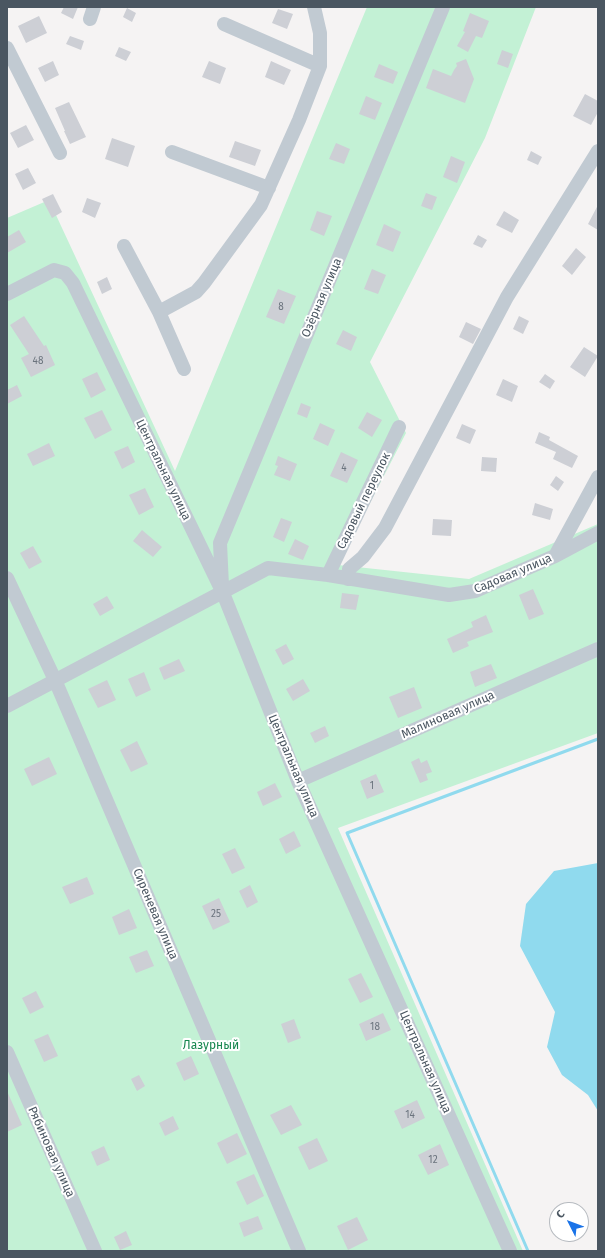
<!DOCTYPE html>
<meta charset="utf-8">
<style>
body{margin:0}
#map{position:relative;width:605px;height:1258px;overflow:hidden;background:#f5f3f3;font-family:"Fira Sans",sans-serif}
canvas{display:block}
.frame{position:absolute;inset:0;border:8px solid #4a5661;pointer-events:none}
.north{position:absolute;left:549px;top:1202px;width:40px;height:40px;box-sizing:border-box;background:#fff;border:1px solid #b7bbc0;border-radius:50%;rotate:312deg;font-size:11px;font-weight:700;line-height:16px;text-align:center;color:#4a5661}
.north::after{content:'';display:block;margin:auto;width:14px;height:18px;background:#1a73e8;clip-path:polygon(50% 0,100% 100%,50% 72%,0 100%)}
</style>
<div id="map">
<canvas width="605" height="1258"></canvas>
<div class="frame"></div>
<div class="north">С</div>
</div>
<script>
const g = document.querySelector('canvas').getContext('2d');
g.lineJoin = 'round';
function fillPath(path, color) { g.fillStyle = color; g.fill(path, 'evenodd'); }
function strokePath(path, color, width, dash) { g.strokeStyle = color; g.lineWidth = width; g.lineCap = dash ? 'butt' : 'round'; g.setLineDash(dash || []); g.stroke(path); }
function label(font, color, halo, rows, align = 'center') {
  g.font = font + ' "Fira Sans",sans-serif'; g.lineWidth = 4; g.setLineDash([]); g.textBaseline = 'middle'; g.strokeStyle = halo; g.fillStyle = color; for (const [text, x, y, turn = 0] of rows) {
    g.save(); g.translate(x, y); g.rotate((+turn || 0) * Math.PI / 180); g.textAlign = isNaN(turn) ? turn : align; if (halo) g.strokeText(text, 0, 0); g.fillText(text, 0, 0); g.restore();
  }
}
fillPath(new Path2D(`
 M367 7H536L485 138 370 362 406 433 338 565 469 579 598 524V733L338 828 523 1251H7V218L49 200 175 471Z`), '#c3f1d5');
fillPath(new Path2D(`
 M598 863V1111L588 1095 562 1075 547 1047 555 1012 520 946 526 904 554 871Z`), '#90daee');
strokePath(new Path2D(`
 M528 1251 347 833 598 739`), '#90daee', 3);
fillPath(new Path2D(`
 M64 7H78L73 19 61 13Z
 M127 8 136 13 132 22 123 17Z
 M278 9 293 14 287 29 272 23Z
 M470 13 489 21 482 38 476 36 468 52 457 46 465 32 463 31Z
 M39 16 47 33 26 43 18 26Z
 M70 36 84 41 81 50 66 44Z
 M119 47 131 52 126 61 115 56Z
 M502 50 513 54 508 68 497 64Z
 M466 59 474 79 465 103 426 88 433 69 451 76 454 70 457 66 456 63Z
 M53 61 59 75 45 82 38 68Z
 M209 61 226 68 220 84 202 77Z
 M271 61 291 70 284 85 265 77Z
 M379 64 398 72 393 84 374 77Z
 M585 94 598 101V112L591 125 573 116Z
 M366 96 382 103 375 120 359 114Z
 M69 102 86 137 70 144 64 131H65L55 108Z
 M26 125 34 140 18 148 10 133Z
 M112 138 135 146 128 167 105 159Z
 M235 141 261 150 255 166 229 157Z
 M336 143 350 149 344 164 329 159Z
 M531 151 542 157 538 165 527 160Z
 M451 156 465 162 457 183 443 177Z
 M28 168 36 183 23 190 15 174Z
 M426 193 437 197 432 210 421 206Z
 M53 194 62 212 52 218 42 199Z
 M87 198 101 203 95 218 82 212Z
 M598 205V230L588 224Z
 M317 211 332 216 324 236 310 230Z
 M504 211 519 220 512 233 496 225Z
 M384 224 401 232 393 252 376 245Z
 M19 230 26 242 7 253V237Z
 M478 235 487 240 482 248 473 244Z
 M576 248 586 257 572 275 562 266Z
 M372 269 386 275 378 294 364 289Z
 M107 277 112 289 102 294 97 282Z
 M278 289 296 296 284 324 266 317Z
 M24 316 44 346 46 345 55 365 31 377 21 358 29 354 10 325Z
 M519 316 529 321 523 334 513 329Z
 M466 322 481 329 473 344 459 337Z
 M343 330 357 337 351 351 336 344Z
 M584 347 598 356 585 377 570 367Z
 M97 372 106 390 91 398 82 379Z
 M545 374 555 381 550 389 539 382Z
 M503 379 518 386 512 402 496 395Z
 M17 385 22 396 7 404V390Z
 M301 403 311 407 307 418 297 414Z
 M102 410 112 430 95 439 84 418Z
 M367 412 382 420 372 437 358 428Z
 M320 423 335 430 328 446 313 439Z
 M462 424 476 430 470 444 456 438Z
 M539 432 550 437 549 440 578 456 572 468 553 459 556 452 535 443Z
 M49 443 55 456 33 466 27 454Z
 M128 446 135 462 122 469 114 452Z
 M341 452 358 460 347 483 330 476Z
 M278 456 297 464 290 481 274 475 278 466 275 465Z
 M482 457 497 458 496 472 481 471Z
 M556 476 564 482 558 491 550 485Z
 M145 488 154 507 139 515 129 495Z
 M535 503 553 509 550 520 532 515Z
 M281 518 292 522 284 542 273 537Z
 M433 519 452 520 451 536 432 535Z
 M142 530 162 547 153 557 133 541Z
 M295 539 309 546 303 560 288 554Z
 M33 546 42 562 29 569 20 553Z
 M533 589 544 614 529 620 519 595Z
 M342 593 359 595 356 610 340 608Z
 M107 596 114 608 100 616 93 604Z
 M486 615 493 632 467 642 469 646 453 653 447 639 473 627 471 622Z
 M286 644 294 659 283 665 275 650Z
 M179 659 185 671 164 680 159 668Z
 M491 664 497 678 475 687 470 672Z
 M144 672 151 690 136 697 128 679Z
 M303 679 310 691 293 701 286 689Z
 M107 680 116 700 98 708 88 689Z
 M414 687 422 708 398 718 389 697Z
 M325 726 329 736 315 743 310 733Z
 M137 741 148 764 131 772 120 750Z
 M49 757 57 774 32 786 24 769Z
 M419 758 421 763 427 760 432 772 426 774 428 780 420 783 411 762Z
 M376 774 384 792 367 799 360 781Z
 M275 783 282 797 263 806 257 792Z
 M294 831 301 846 286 854 279 839Z
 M235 848 245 868 232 874 222 854Z
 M87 877 94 894 70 904 62 887Z
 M250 885 258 902 247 908 239 891Z
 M219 898 230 922 213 930 202 906Z
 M129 909 137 928 119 935 112 917Z
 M147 950 154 966 136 973 129 957Z
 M361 973 373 997 360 1003 348 979Z
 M36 991 44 1007 30 1014 22 998Z
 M383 1013 391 1030 366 1041 359 1024Z
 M294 1019 301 1038 288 1043 281 1024Z
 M48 1034 58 1056 44 1062 34 1040Z
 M191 1056 199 1074 184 1081 176 1063Z
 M139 1075 145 1086 137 1091 131 1079Z
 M7 1091 22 1125 7 1132Z
 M417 1100 425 1118 402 1129 394 1111Z
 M291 1105 302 1125 281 1135 270 1115Z
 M173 1116 179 1129 165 1136 159 1123Z
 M237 1133 247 1154 227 1164 217 1143Z
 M317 1138 328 1161 309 1170 298 1147Z
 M440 1144 449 1165 428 1175 418 1155Z
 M104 1146 110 1160 97 1166 91 1152Z
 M254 1174 264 1196 247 1205 236 1182Z
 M258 1216 263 1229 244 1237 239 1223Z
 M357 1217 368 1240 348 1250 337 1226Z
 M126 1231 132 1245 120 1250 114 1237Z`), '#cdcfd5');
strokePath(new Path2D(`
 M90 19 94 7
 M224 24 320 66
 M7 48 60 153
 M172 152 269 188
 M124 246 159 312 184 369
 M7 294 54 270 65 273 73 283 223 593 298 781 510 1251
 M159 312 196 292 204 283 261 205 299 120 320 66V33L314 7
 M555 556 598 477
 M328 575 399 427
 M7 578 55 680 299 1251
 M348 579 349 569 363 557 385 528 507 297 598 151
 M222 586 220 543 443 7
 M7 706 268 568 328 575 449 595 475 591 555 556 598 533
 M298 781 598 649
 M7 1052 95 1251`), '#c1cad2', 14);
label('10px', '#6b747e', null, [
 ["8",281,307],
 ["48",38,361],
 ["4",344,468],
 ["1",372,786],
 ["25",216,914],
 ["18",375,1027],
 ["14",410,1115],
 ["12",433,1160]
]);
label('12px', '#4a5661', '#fff', [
 ["Озёрная улица",322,298,-67],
 ["Центральная улица",163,470,64],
 ["Садовый переулок",364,501,-64],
 ["Садовая улица",513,574,-23],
 ["Малиновая улица",448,715,-24],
 ["Центральная улица",293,766,67],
 ["Сиреневая улица",155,914,67],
 ["Центральная улица",425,1062,66],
 ["Рябиновая улица",51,1152,66]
]);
label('12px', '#17864f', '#fff', [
 ["Лазурный",211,1046]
]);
</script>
